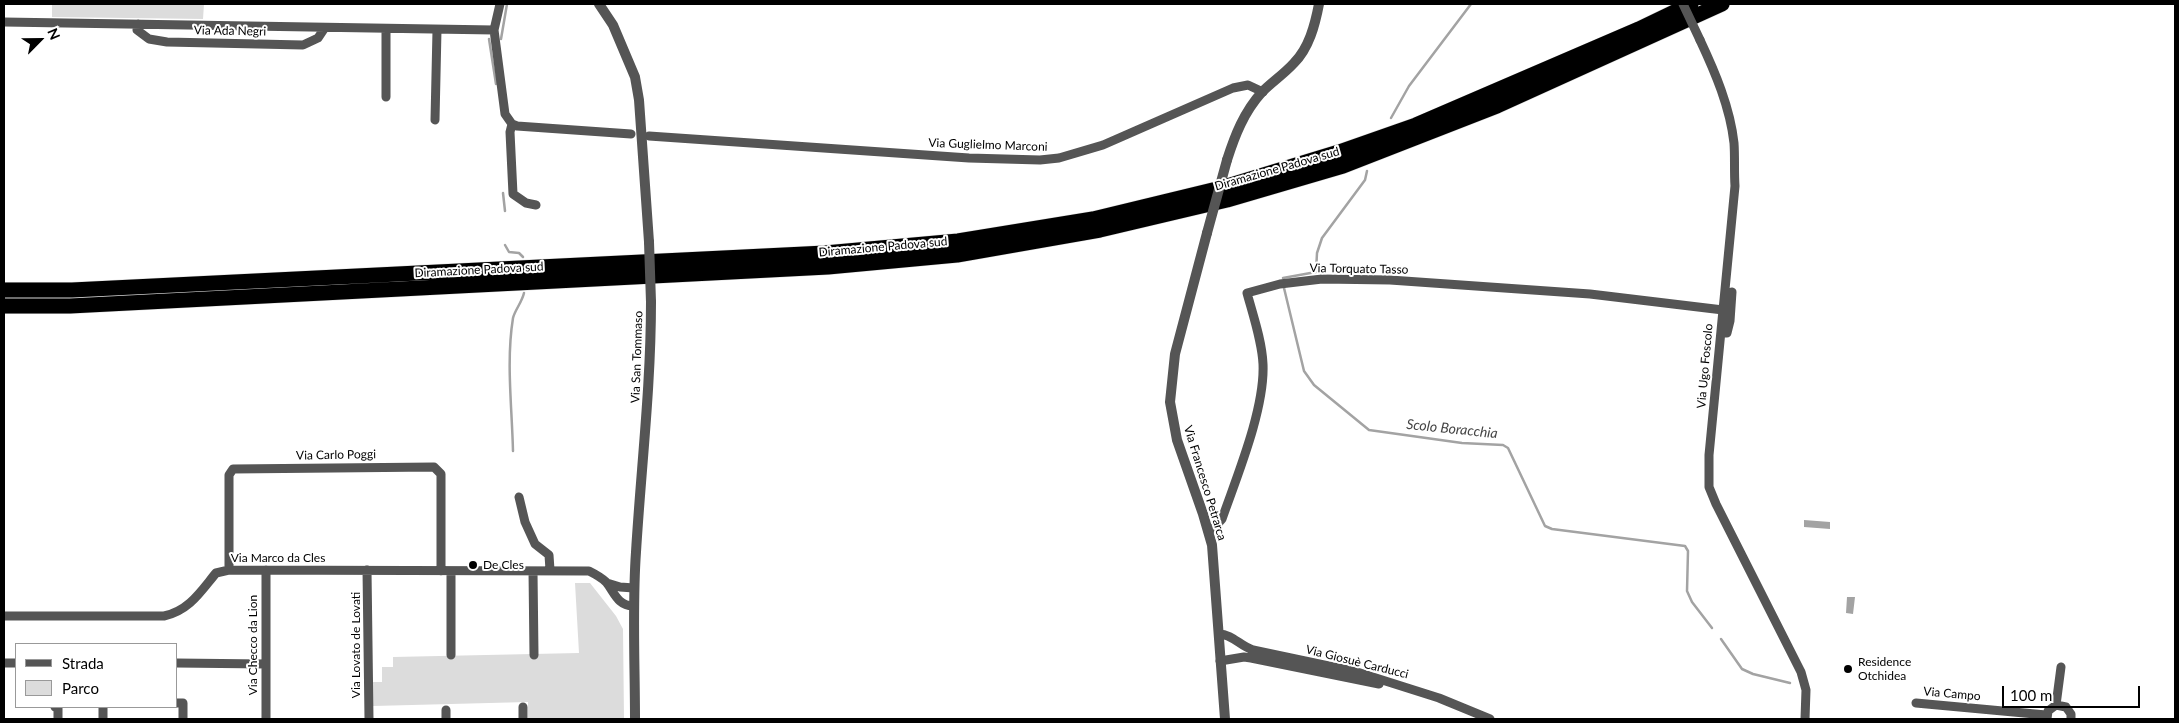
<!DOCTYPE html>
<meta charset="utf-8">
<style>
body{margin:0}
#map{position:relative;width:2179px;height:723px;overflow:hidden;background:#fff;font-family:Lato,sans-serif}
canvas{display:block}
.frame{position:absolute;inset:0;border:5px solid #000;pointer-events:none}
.legend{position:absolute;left:15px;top:643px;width:162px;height:65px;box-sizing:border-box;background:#fff;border:1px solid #999;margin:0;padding:6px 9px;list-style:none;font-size:15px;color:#000}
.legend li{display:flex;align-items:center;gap:10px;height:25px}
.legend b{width:25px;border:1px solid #999}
.north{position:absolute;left:15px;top:15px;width:50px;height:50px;-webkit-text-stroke:4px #fff;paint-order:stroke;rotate:67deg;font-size:14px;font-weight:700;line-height:20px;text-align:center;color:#000}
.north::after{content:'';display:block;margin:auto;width:18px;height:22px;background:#000;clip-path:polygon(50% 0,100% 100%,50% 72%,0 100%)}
.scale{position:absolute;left:2002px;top:686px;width:138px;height:22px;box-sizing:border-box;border:2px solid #000;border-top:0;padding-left:6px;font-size:15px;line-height:18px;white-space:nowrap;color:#000;-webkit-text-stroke:4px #fff;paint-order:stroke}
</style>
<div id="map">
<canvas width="2179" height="723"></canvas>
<div class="frame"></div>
<ul class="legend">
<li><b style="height:6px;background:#555"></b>Strada</li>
<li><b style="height:14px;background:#dcdcdc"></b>Parco</li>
</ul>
<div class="north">N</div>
<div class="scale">100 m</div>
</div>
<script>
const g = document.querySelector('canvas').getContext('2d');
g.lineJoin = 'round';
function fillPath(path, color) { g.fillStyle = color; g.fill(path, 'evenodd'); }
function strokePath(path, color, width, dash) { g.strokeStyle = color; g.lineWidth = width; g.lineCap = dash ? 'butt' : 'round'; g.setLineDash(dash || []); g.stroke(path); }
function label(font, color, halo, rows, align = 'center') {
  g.font = font + ' Lato,sans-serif'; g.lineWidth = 4; g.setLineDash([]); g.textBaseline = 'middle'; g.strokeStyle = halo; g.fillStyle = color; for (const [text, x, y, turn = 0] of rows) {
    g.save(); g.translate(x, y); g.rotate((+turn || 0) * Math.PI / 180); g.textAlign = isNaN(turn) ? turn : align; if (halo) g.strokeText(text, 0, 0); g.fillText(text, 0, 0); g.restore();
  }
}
fillPath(new Path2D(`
 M52 4H204L203 19 52 17Z
 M575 583H590L616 616 623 629 624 719H528V702L373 706V682H382V667H393V657L579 653Z`), '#dcdcdc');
fillPath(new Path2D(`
 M1804 520 1830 522V529L1804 527Z
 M1847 597H1855L1853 614 1846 613Z`), '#a3a3a3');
strokePath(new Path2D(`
 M489 39 496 84
 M501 39 507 4
 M1391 118 1409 86 1471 4
 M503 193 505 211
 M505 245 509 252 519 253 523 257
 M1283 278 1316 272 1317 253 1322 238 1365 180 1367 171
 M1284 288 1304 371 1314 385 1369 430 1462 443 1503 445 1508 448 1545 526 1552 529 1685 546 1688 551 1687 591 1692 602 1712 628
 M513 451C512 407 506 361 513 318 515 310 522 302 524 293
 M1721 639 1742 669 1753 674 1790 683`), '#a3a3a3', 2.5);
const motorway = new Path2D(`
 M4 290H72L825 253 958 241 1093 219 1221 188 1339 152 1416 125 1639 29 1691 4
 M4 306H70L828 267 957 255 1100 230 1227 200 1343 166 1497 106 1722 4`);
strokePath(motorway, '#dbdbdb', 16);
strokePath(new Path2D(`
 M500 4 494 30 505 114 512 124
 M4 22 494 30
 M138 24 137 30 149 39 167 42 303 45 318 38 324 29
 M1700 40C1715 72 1730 107 1734 143 1735 157 1734 172 1735 186L1709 455V487L1716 504 1801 672 1806 690 1805 719
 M386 97V29
 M435 120 437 30
 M512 124 517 126 631 134
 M512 124 510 132 513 194 526 203 536 205
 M649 136 969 158 1040 160 1059 158 1103 145 1233 88 1248 85 1263 92
 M1721 333H1727L1730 321 1732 292
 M519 497 525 522 535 544 549 555 550 570
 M1208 529 1214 528 1222 519C1237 476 1265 409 1263 364 1262 341 1253 315 1247 293L1280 284 1322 279 1390 280 1590 294 1723 310
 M229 570V475L233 469 434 467 441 474V571
 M266 570V719
 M367 570 369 719
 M451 571V655
 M533 571 534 655
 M607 583 620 587 634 588
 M4 616H164C189 611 201 591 216 573L229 570 589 571C595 574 601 577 606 582 615 593 617 605 633 606
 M1219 634C1232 634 1240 646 1253 650L1357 672 1439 698 1490 719
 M1220 661 1244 657 1251 658 1379 684
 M4 663H16
 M176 663 266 664
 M176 703H183V719
 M1916 703 2046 715
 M2056 705 2061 667
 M55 707 58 708V719
 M446 710V719
 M103 719V707
 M523 719V707
 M2047 719 2048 711 2056 705 2066 707 2071 714V719`), '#555', 9);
strokePath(new Path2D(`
 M599 4 613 25 635 77 639 100 649 242
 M1227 160C1235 135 1244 112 1262 92 1272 82 1284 74 1294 63 1309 48 1315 25 1319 4
 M1207 233 1175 354 1170 402 1177 440 1203 514 1212 545 1225 719
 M635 719C635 663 632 608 636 552 641 469 651 386 651 302`), '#555', 10);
strokePath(motorway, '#000', 15);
strokePath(new Path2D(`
 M1683 4 1700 40`), '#555', 9);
strokePath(new Path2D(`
 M1207 233 1227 160
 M649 242 651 302`), '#555', 10);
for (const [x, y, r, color] of [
 [473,565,5,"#000"],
 [1848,669,5,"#000"]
]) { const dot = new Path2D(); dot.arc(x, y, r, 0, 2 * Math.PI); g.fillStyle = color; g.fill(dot); strokePath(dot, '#fff', 2); }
label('12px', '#000', '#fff', [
 ["Via Ada Negri",230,31,1],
 ["Via Guglielmo Marconi",988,145,2],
 ["Diramazione Padova sud",1277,169,-16],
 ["Diramazione Padova sud",883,247,-5],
 ["Via Torquato Tasso",1359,269,1],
 ["Diramazione Padova sud",479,270,-3],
 ["Via San Tommaso",637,357,-88],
 ["Via Ugo Foscolo",1705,366,-85],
 ["Via Carlo Poggi",336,455,-1],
 ["Via Francesco Petrarca",1205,483,73],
 ["Via Marco da Cles",278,558],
 ["Via Checco da Lion",253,645,-90],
 ["Via Lovato de Lovati",356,645,-90],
 ["Via Giosuè Carducci",1357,662,14],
 ["Via Campo",1952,694,5]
]);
label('12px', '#000', '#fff', [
 ["De Cles",483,565],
 ["Residence",1858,662],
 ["Otchidea",1858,676]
], 'left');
label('italic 14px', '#444', '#fff', [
 ["Scolo Boracchia",1452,429,6]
]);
</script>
